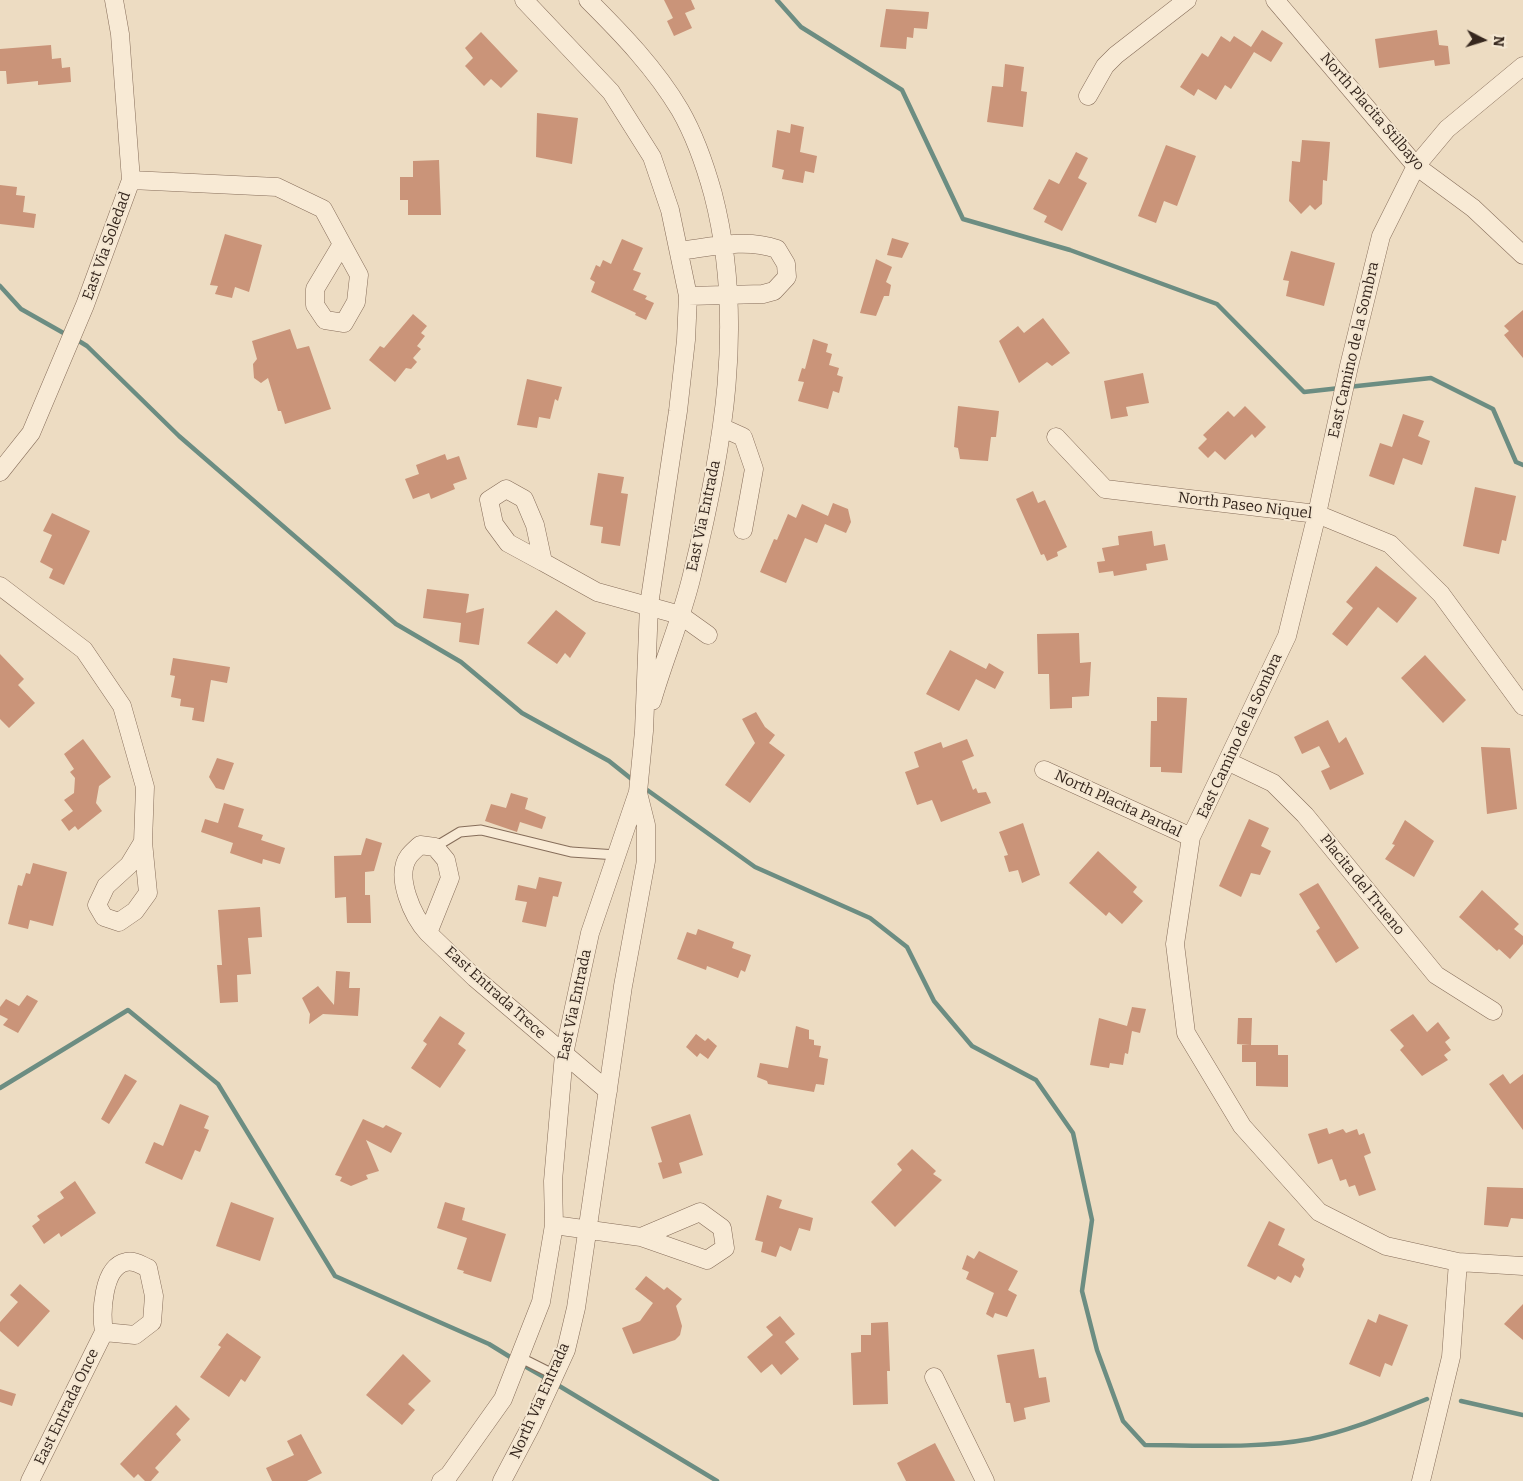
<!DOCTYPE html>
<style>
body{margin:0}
#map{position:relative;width:1523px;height:1481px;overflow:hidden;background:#eddcc2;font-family:Bitter,serif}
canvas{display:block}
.north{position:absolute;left:1458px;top:15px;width:50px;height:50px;-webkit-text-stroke:4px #f4e7d2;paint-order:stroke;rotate:95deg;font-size:14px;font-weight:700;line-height:20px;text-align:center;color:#36271e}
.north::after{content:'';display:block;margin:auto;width:18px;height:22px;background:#36271e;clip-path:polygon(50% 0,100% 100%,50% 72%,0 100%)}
</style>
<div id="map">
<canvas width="1523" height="1481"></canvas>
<div class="north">N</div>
</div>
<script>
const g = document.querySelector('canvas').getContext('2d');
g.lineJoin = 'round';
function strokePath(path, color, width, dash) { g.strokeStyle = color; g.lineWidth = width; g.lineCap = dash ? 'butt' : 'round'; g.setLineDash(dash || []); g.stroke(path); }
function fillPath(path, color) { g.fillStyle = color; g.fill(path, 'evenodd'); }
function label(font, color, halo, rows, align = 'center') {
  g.font = font + ' Bitter,serif'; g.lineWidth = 4; g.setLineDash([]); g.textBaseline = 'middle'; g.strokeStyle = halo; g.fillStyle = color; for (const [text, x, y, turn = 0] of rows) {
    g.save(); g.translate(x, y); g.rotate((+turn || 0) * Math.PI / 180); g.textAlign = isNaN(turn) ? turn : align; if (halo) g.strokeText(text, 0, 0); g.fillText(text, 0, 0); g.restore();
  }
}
strokePath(new Path2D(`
 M777 0 801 27 902 90 963 219 1070 250 1217 304 1304 392 1340 388
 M0 286 21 309 67 335
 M74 338 87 346 179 436 396 624 461 662 522 713 609 761 634 781
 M1348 387 1431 378 1493 409 1516 462 1523 465
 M643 787 755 867 870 918 907 947 934 1001 972 1046 1036 1080 1073 1133 1092 1220 1082 1291 1097 1350 1123 1421 1145 1445C1200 1445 1257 1449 1310 1439 1350 1431 1389 1414 1427 1399
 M0 1088 128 1010 218 1084 335 1276 489 1344 515 1360
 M521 1364 549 1380
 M556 1384 717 1481
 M1461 1401 1523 1415`), '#6c8d82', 4.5);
fillPath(new Path2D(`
 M664 0H691L695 9 685 13 692 28 674 36 667 21 673 18Z
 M886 9 929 12 927 29 914 28 913 38 907 37 906 49 880 47Z
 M1262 30 1283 43 1271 62 1254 52 1231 89 1225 85 1216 100 1198 89 1194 96 1180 87 1202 53 1208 57 1221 36 1230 42 1234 36 1251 47Z
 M1437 30 1439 45 1448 46 1450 64 1435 66 1434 60 1379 68 1375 39Z
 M481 32 518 71 501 88 491 79 484 86 465 66 473 58 465 48Z
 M51 45 52 59 61 58 62 68 70 67 71 82 38 85V81L7 84 6 71H0V49Z
 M1005 64 1024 67 1021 91 1027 92 1023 127 987 122 992 86 1003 87Z
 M537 113 578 118 572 164 536 157Z
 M791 124 804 127 800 152 817 156 814 173 805 171 803 183 782 179 784 170 772 167 777 130 790 133Z
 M1302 140 1330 142 1327 181 1323 180 1322 204 1315 210 1310 205 1301 214 1289 201 1292 161 1300 162Z
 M1166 145 1196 156 1177 206 1164 201 1156 223 1138 216Z
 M1076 152 1088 158 1078 178 1087 183 1062 231 1044 222 1047 216 1033 209 1049 179 1059 184Z
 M439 160 441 215H408V200H400V177H413V161Z
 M0 185 17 187 16 195 25 196 23 212 36 214 34 228 0 224Z
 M225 234 262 245 249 292 235 287 232 298 215 294 218 286 210 285Z
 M892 238 909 243 902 258 887 255Z
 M622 239 643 248 633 270 641 273 633 290 647 296 645 299 654 303 646 320 635 315 636 313 591 292 595 282 590 279 596 265 600 267 603 260 611 264Z
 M1291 251 1335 263 1324 306 1286 296 1289 281 1283 280Z
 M876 259 892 267 886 282 891 285 889 296H884L876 316 860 313Z
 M1523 310V358L1504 335 1509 331 1504 326Z
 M413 314 427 326 421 333 425 336 417 346 421 349 413 358 417 362 411 369 406 368 395 382 369 360 380 346 384 348Z
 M1043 318 1070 353 1052 366 1047 362 1019 383 999 341 1018 326 1024 333Z
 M290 329 297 349 309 346 331 409 285 424 281 411H278L268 378 261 383 254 378 253 364 257 359 252 341Z
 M813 339 828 344 826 352 832 354 829 365 839 368 837 375 843 377 839 393 833 391 828 409 798 401 804 382 798 381 802 368 805 369Z
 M1143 373 1149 403 1126 407 1128 416 1111 419 1104 381Z
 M527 379 562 387 558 401 555 399 550 419 539 417 537 428 517 425Z
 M958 406 999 411 996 437H991L988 461 960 459 958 448 954 447Z
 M1245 406 1266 427 1255 438 1252 434 1225 460 1215 451 1208 458 1198 448 1207 439 1203 435 1228 411 1234 417Z
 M1403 414 1424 421 1418 436 1430 441 1422 465 1403 458 1394 485 1369 476 1380 443 1392 447Z
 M445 454 447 460 459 456 467 479 453 484 455 489 431 499 429 493 413 499 405 479 419 474 416 465Z
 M598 473 624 477 621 493 628 494 620 546 601 543 603 527 590 525Z
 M1475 487 1516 496 1506 541 1502 540 1499 554 1463 546Z
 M1033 491 1038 503 1045 500 1067 547 1057 552 1058 556 1047 561 1044 554 1041 555 1016 499Z
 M833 503 848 509 851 522 846 533 825 524 817 543 805 538 786 583 760 572 774 539 777 540 788 514 796 518 802 504 828 516Z
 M52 513 90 531 64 585 49 578 53 569 40 562 52 535 43 531Z
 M1152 531 1154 546 1165 544 1168 560 1146 564 1147 570 1114 576 1113 571 1099 573 1097 562 1105 561 1102 548 1119 545 1118 536Z
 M1376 566 1417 598 1397 623 1378 607 1347 646 1332 634 1353 608 1346 602Z
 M427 589 469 594 466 613 484 608 479 645 459 642 461 623 423 618Z
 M556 610 586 633 570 658 565 653 557 664 527 643Z
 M1079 633 1080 663 1091 662 1089 696 1072 697V708L1050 709 1049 674H1038L1037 634Z
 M950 650 986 669 989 663 1004 672 995 689 976 679 959 711 926 694Z
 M0 654 24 679 18 685 35 703 9 728 0 719Z
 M1425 655 1466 700 1443 723 1401 678Z
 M173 658 230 667 227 683 211 680 204 722 192 720 194 708 180 706 181 699 171 697 175 676 170 675Z
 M1157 697 1187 698 1182 773 1161 772V767H1150L1151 721H1157Z
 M756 712 765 727 775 735 769 743 785 755 750 803 725 785 755 743 742 719Z
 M1328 720 1339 743 1346 737 1364 774 1330 790 1321 771 1330 767 1319 746 1302 754 1294 737Z
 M83 739 111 777 99 786 96 803 102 811 78 830 75 826 69 831 61 820 73 811 64 800 74 793 75 778 70 772 74 769 64 754Z
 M967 739 974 756 962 761 973 790 976 788 978 793 986 792 991 803 941 822 932 800 917 805 905 772 919 767 914 752 941 742 943 748Z
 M1481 747 1510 748 1517 809 1487 814Z
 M217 758 234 763 224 790 216 788 209 777Z
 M511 793 528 798 525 809 546 817 542 829 520 822 517 832 485 821 491 804 506 808Z
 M224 803 244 809 238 827 263 835 261 840 285 848 280 864 263 859 262 864 230 853 233 843 201 832 205 819 218 823Z
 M1249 819 1269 828 1261 846 1271 851 1260 875 1251 873 1241 897 1219 886Z
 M1405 820 1434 841 1414 877 1385 859 1395 845 1392 844Z
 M1023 823 1040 875 1022 883 1018 870 1009 872 1004 856 1008 855 999 832Z
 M366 838 382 843 374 871 365 872V895H370L371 923H347L346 897 335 898 334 856 361 855Z
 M1098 851 1137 887 1133 892 1143 901 1122 924 1109 912 1106 916 1069 883Z
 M33 863 67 872 53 926 30 920 28 929 8 924 18 885 22 886 26 873 30 874Z
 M539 877 562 882 558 897 553 896 546 927 522 922 527 902 515 900 518 885 536 889Z
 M1318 883 1359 948 1336 963 1316 931 1320 928 1299 894Z
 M1482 890 1519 924 1514 929 1523 936V944L1510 959 1499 949 1497 951 1459 917Z
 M260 907 262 937 248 938 251 974 237 975 238 1002 220 1003 217 965H222L218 910Z
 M698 929 734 942 732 948 751 955 745 972 741 970 738 978 707 966 706 970 677 959 687 932 696 935Z
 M336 971 350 972 349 988H360L358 1016 323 1014 309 1024 310 1014 302 998 318 986 334 1005Z
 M27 995 38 1001 18 1033 3 1025 8 1019 0 1015V1007L6 999 19 1006Z
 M1132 1007 1146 1009 1140 1033 1132 1031 1128 1054 1125 1053 1123 1065 1110 1063 1109 1068 1090 1065 1099 1018 1127 1026Z
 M1413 1014 1427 1032 1438 1022 1450 1038 1445 1042 1451 1050 1444 1055 1448 1060 1422 1076 1400 1050 1404 1046 1390 1030Z
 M440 1016 465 1033 458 1044 466 1050 440 1088 411 1068 427 1044 423 1041Z
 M1238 1018H1252L1251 1045H1278V1055H1288V1087L1256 1086V1062H1242V1045H1250L1237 1044Z
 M796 1026 809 1030V1039L814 1040V1045L821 1046 819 1057 828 1059 824 1085 816 1084 814 1092 768 1084 767 1081 757 1077 760 1063 788 1068Z
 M696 1034 705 1041 708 1038 717 1046 708 1059 700 1053 697 1057 686 1047Z
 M125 1074 137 1081 109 1124 101 1119Z
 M1503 1074 1510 1084 1523 1074V1130L1489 1084Z
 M180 1104 209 1116 204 1128 209 1130 200 1152 195 1150 182 1180 145 1163 154 1142 163 1146Z
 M690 1114 703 1155 679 1163 682 1173 663 1179 658 1163 662 1162 651 1127Z
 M363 1119 383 1128 386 1125 402 1133 391 1153 366 1140 379 1171 366 1175 368 1179 351 1186 340 1181 342 1177 335 1175Z
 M1327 1128 1329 1134 1343 1129 1346 1133 1357 1129 1359 1135 1364 1133 1371 1153 1364 1156 1376 1190 1359 1196 1355 1185 1349 1187 1346 1179 1340 1181 1332 1159 1318 1164 1308 1134Z
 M912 1149 936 1171 933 1174 942 1180 895 1227 871 1202 902 1170 897 1164Z
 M75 1181 96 1213 61 1237 59 1233 44 1244 32 1226 40 1220 37 1216 64 1198 60 1192Z
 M1487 1187 1523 1188V1219L1511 1218 1508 1227 1484 1225Z
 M767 1195 782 1200 779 1208 813 1218 810 1231 799 1228 791 1251 780 1246 776 1257 761 1252 763 1242 755 1240Z
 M231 1202 274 1218 260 1261 216 1246Z
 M445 1202 465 1208 462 1220 506 1234 491 1282 463 1273 464 1271 457 1269 467 1238 437 1228Z
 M1269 1221 1285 1229 1278 1245 1305 1259 1302 1265 1304 1269 1300 1278 1295 1275 1291 1283 1278 1276 1275 1280 1247 1266Z
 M979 1251 1018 1271 1008 1290 1017 1295 1007 1317 995 1313 993 1318 986 1314 994 1293 966 1279 969 1272 962 1269 967 1255 974 1259Z
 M646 1276 664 1290 667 1287 682 1299 676 1306 682 1326 680 1335 675 1340 633 1354 622 1328 640 1321 653 1303 635 1289Z
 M20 1284 50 1311 18 1347 0 1331V1322L18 1302 10 1295Z
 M1523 1304V1340L1504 1324Z
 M1379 1314 1408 1325 1392 1366 1385 1363 1380 1377 1349 1364 1368 1319 1376 1323Z
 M780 1316 795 1334 785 1342 799 1359 781 1375 772 1364 761 1373 747 1357 773 1335 766 1327Z
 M888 1322 890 1371H887L888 1404 853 1405 851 1353 861 1352V1335H871V1323Z
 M227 1333 261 1357 245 1382 241 1379 229 1397 200 1377 221 1347 218 1345Z
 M1034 1349 1039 1378 1046 1377 1050 1402 1024 1408 1026 1419 1014 1422 1010 1403H1006L997 1355Z
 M403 1354 431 1381 408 1404 415 1410 402 1425 366 1395Z
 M0 1389 16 1394 12 1406 0 1402Z
 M176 1405 190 1419 176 1434 181 1440 155 1468 159 1472 151 1481H145L138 1474 134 1478 120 1464Z
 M301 1434 322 1473 307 1481H272L266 1468 294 1455 287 1441Z
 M935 1443 955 1481H906L897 1463Z`), '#ca9479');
const lane = new Path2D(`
 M435 847 460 832 481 830 571 852 617 855
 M519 1357 555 1375`);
const street = new Path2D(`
 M588 0C622 34 655 68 680 110 695 136 705 165 713 194 746 321 723 450 692 575 682 618 664 659 652 701
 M1275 0 1416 166 1473 208 1523 255
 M1523 66 1447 129 1416 166 1381 236 1349 366 1317 514 1287 636 1191 837 1175 944 1186 1033 1242 1126 1319 1212 1386 1246 1458 1262 1523 1266
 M1088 96 1105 66 1116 55 1187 0
 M131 180 277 187 323 209 342 244 315 289V305L325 320 344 323 356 302 359 275 342 244
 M679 251C711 247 746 238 777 249L786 264 787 277 774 291 763 294 688 296
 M723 428 743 437 754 469 743 530
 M1056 437 1105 489 1317 514 1390 544 1441 594 1523 706
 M0 472 31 433 85 305 131 180 120 34 114 0
 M543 562 508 543 494 524 489 500 506 489 524 499 535 525 543 562 597 592 680 615 708 635
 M0 586 84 650 122 706 145 787 143 842 148 893 135 911 119 922 104 917 97 905 106 886 129 865 143 842
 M1229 762 1273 783 1305 815 1436 975 1493 1011
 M1044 770 1191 837
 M428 933 450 878 446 860 435 847 420 845C417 848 412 852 409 856 394 876 413 917 428 933L475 978 608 1091
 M554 1225 641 1237 707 1260 725 1248 722 1228 700 1212 641 1237
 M934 1377 985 1481
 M30 1481 104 1332C101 1314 102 1267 126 1262 134 1260 141 1265 148 1268L154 1296 152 1322 135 1335 104 1332
 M441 1481 449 1475 503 1399 541 1302 554 1225 553 1181 564 1054 590 933 638 792 644 731 649 605 678 411 686 340 688 296 670 210 652 157 611 92 524 0
 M502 1481 532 1424 566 1350 576 1308 623 986 646 861V825L638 793
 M1421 1481 1451 1357 1458 1262`);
strokePath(lane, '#866d5a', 11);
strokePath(street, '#866d5a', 19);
strokePath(lane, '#f8ead5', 9);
strokePath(street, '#f8ead5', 18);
label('15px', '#36271e', '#f4e7d2', [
 ["North Placita Stilbayo",1372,112,49],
 ["East Via Soledad",107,246,-70],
 ["East Camino de la Sombra",1354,350,-77],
 ["North Paseo Niquel",1245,506,7],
 ["East Via Entrada",704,516,-78],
 ["East Camino de la Sombra",1240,736,-65],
 ["North Placita Pardal",1118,804,25],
 ["Placita del Trueno",1362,885,51],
 ["East Entrada Trece",495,993,42],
 ["East Via Entrada",575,1005,-78],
 ["North Via Entrada",540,1401,-66],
 ["East Entrada Once",67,1407,-64]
]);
</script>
